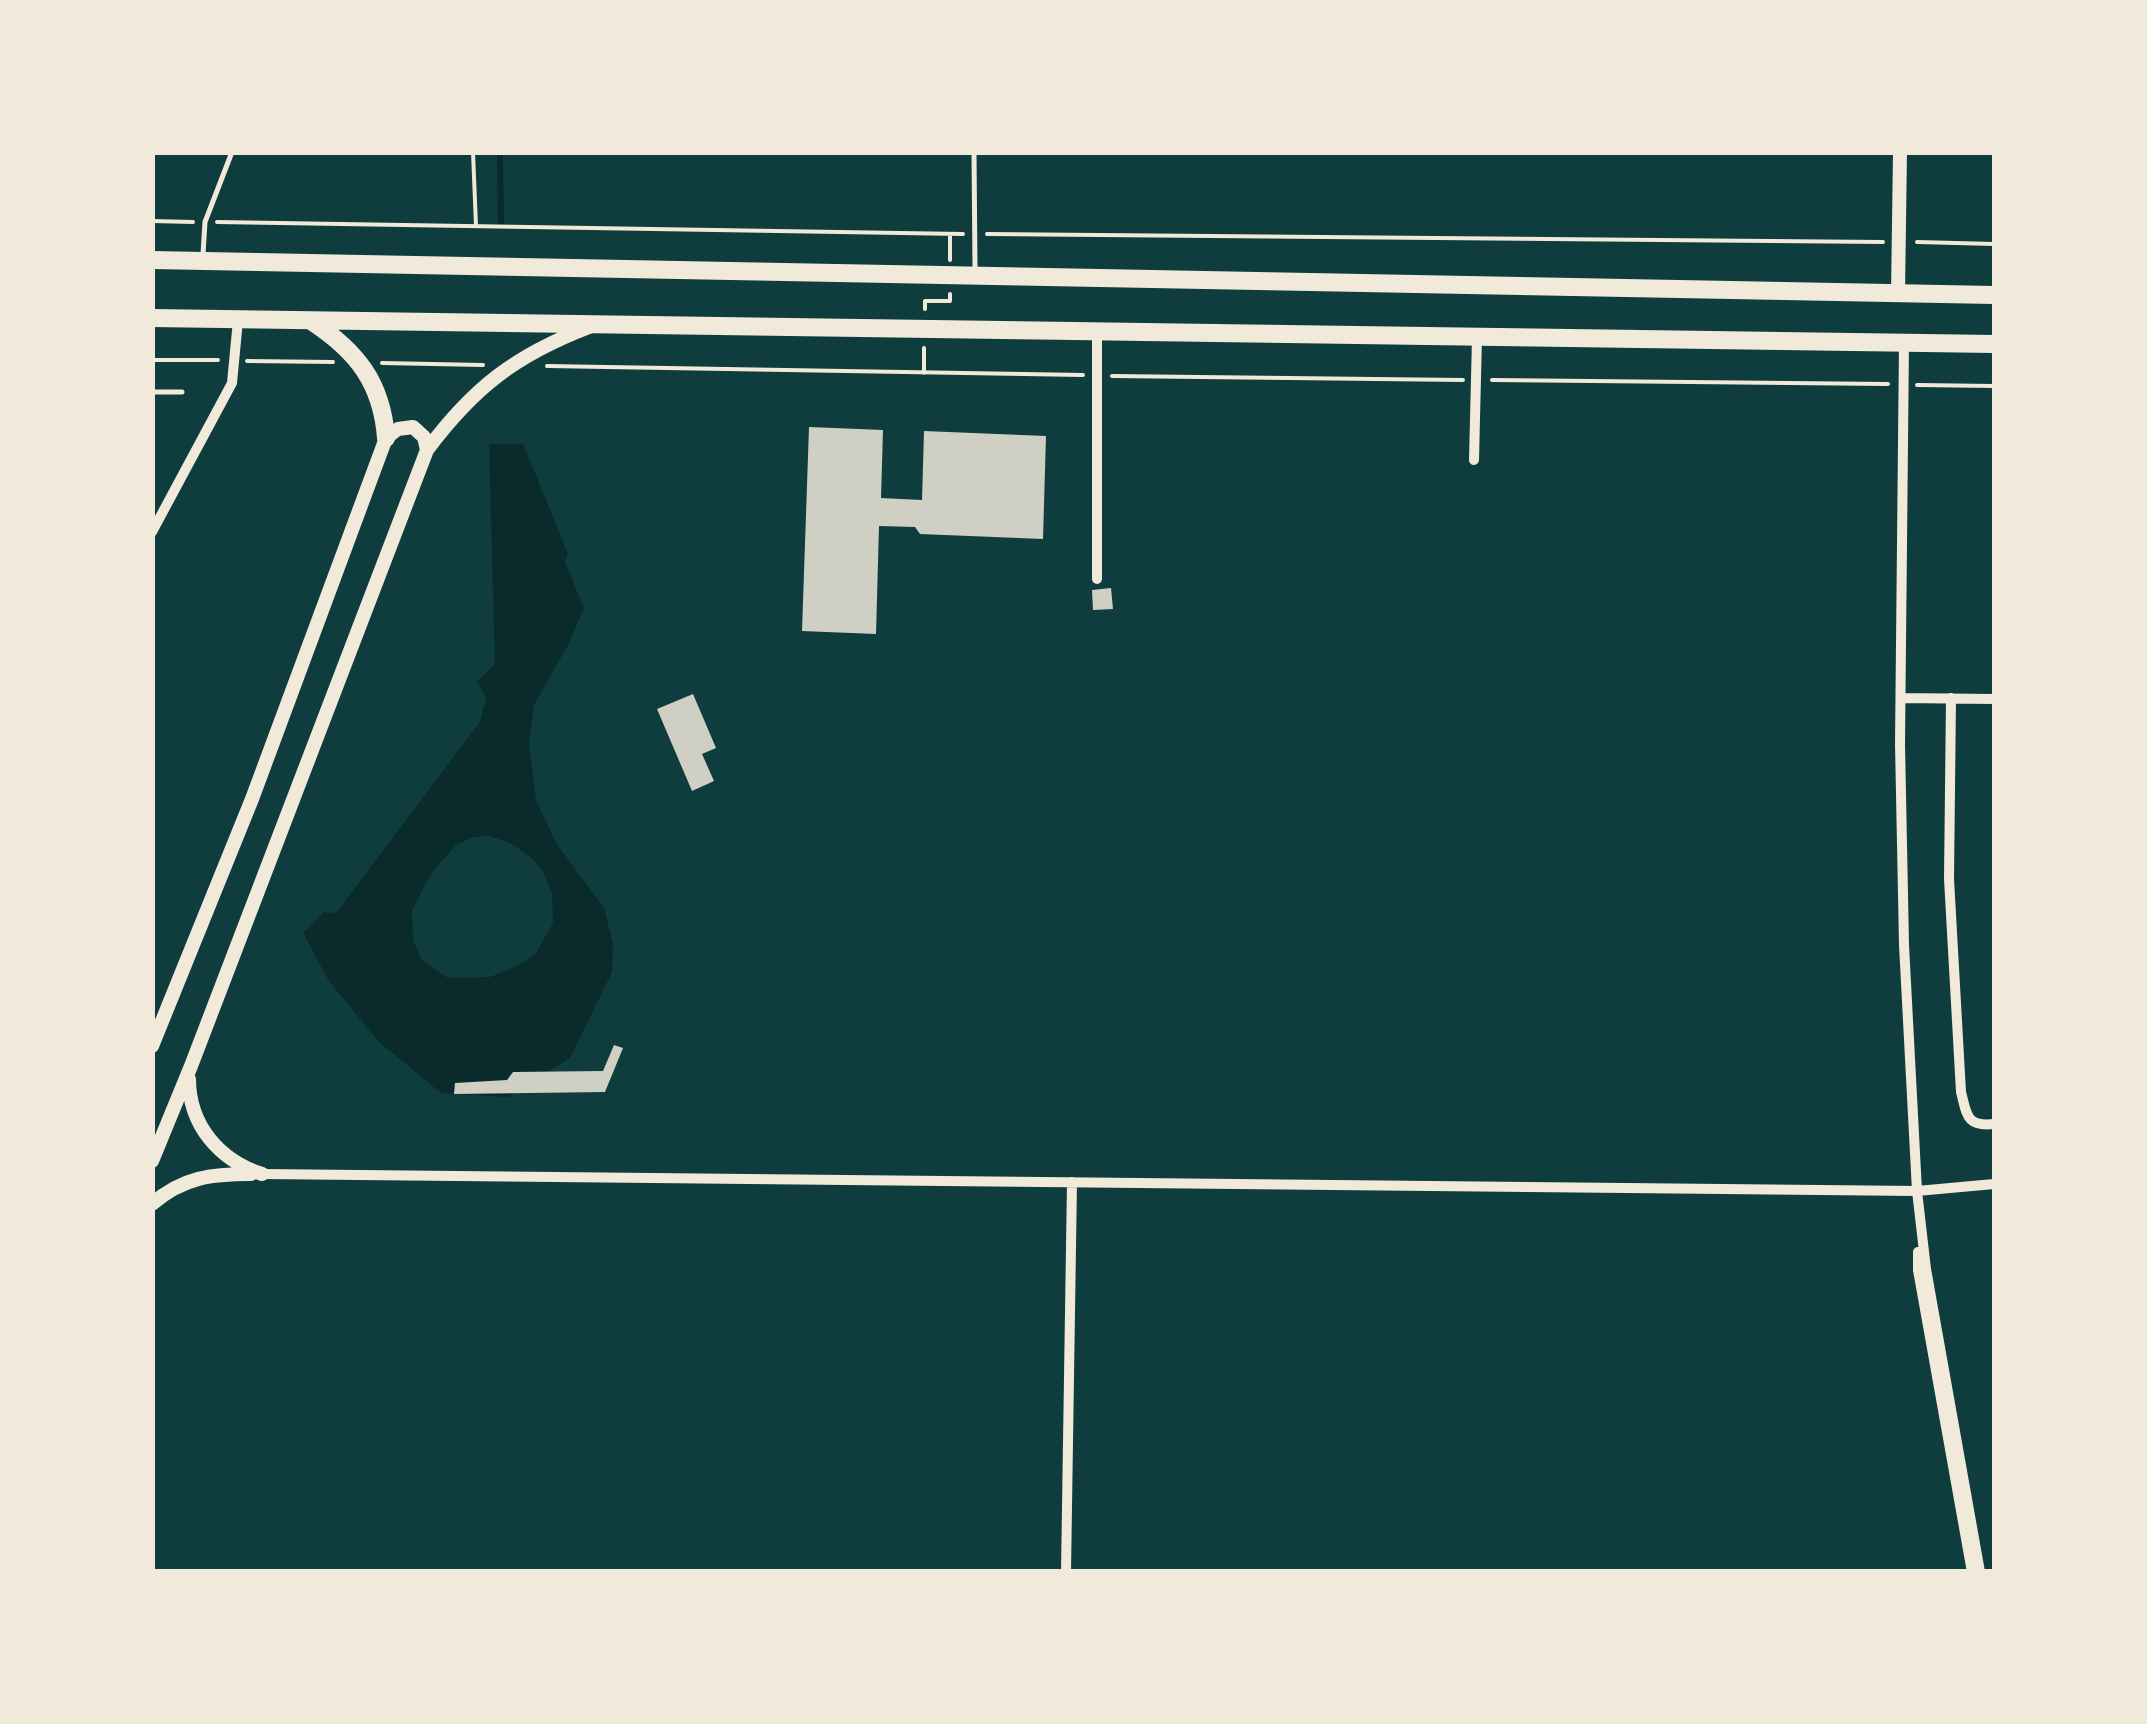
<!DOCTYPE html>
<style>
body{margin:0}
#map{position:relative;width:2147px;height:1724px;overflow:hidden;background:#0f3d3e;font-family:"DejaVu Sans",sans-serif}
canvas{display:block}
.frame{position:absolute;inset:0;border:155px solid #f1e9da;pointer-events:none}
</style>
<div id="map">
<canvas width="2147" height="1724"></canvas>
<div class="frame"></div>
</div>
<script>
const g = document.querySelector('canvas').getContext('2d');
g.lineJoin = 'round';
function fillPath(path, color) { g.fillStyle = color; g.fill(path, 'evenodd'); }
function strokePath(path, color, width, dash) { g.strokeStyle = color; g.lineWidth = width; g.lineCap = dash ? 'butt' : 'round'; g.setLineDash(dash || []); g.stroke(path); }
fillPath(new Path2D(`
 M489 444H523L568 554 565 562 584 608 568 645 534 705 529 743 536 800 556 843 604 908 613 944 612 972 570 1058 508 1097 441 1093 378 1041 329 981 303 933 324 912 336 913 480 722 486 697 477 682 495 664ZM490 836 512 844 533 859 544 874 552 892 553 923 535 955 519 965 490 977 448 978 421 959 413 940 412 910 432 872 456 845 474 837Z`), '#0a2a2b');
strokePath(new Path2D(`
 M500 152 501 223`), '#0a2a2b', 6);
fillPath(new Path2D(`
 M809 427 883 430 881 498 922 500 924 431 1046 436 1043 539 920 534 915 527 879 526 876 634 802 631Z
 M1111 588 1113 609 1093 610 1092 590Z
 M693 694 716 748 702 754 714 781 692 791 657 709Z
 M614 1045 623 1048 605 1092 454 1094 455 1083 507 1080 513 1072 603 1071Z`), '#cfcfc3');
strokePath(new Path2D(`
 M473 152 476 226
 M152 221 193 222
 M217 222 963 234
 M950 234V260
 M987 234 1883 242
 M1917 242 1994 244
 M925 309V301H950V294
 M152 360H218
 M247 361 333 362
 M382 363 483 365
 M547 366 1083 375
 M924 373V348
 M1112 376 1463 380
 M1492 380 1888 384
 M1917 385 1994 386`), '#f1e9da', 4);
strokePath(new Path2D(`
 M974 152 975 269
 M203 254 205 222 232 152
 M152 392H182`), '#f1e9da', 5);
strokePath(new Path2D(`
 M1904 342 1900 744 1904 945 1917 1191 1926 1269 1980 1572
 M1474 460 1477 337
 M152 532 232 383 238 320
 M1097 579V332
 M1901 698 1994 699
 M1951 698 1949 879 1961 1092C1967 1115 1966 1127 1994 1124
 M262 1174 1917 1191 1994 1184
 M1918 1252V1270L1972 1572
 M1066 1572 1072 1182`), '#f1e9da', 10);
strokePath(new Path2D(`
 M1898 294 1900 152
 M152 1046 252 799 386 438 398 429 413 427 424 437 427 450
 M189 1079C189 1125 219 1160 262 1174
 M152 1161 191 1066 427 450C474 387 516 355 589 327
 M152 1204C183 1177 212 1174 251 1174`), '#f1e9da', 14);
strokePath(new Path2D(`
 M152 260 1994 295
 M152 318 1994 344
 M311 321C357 351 382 383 386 438`), '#f1e9da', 18);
</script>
